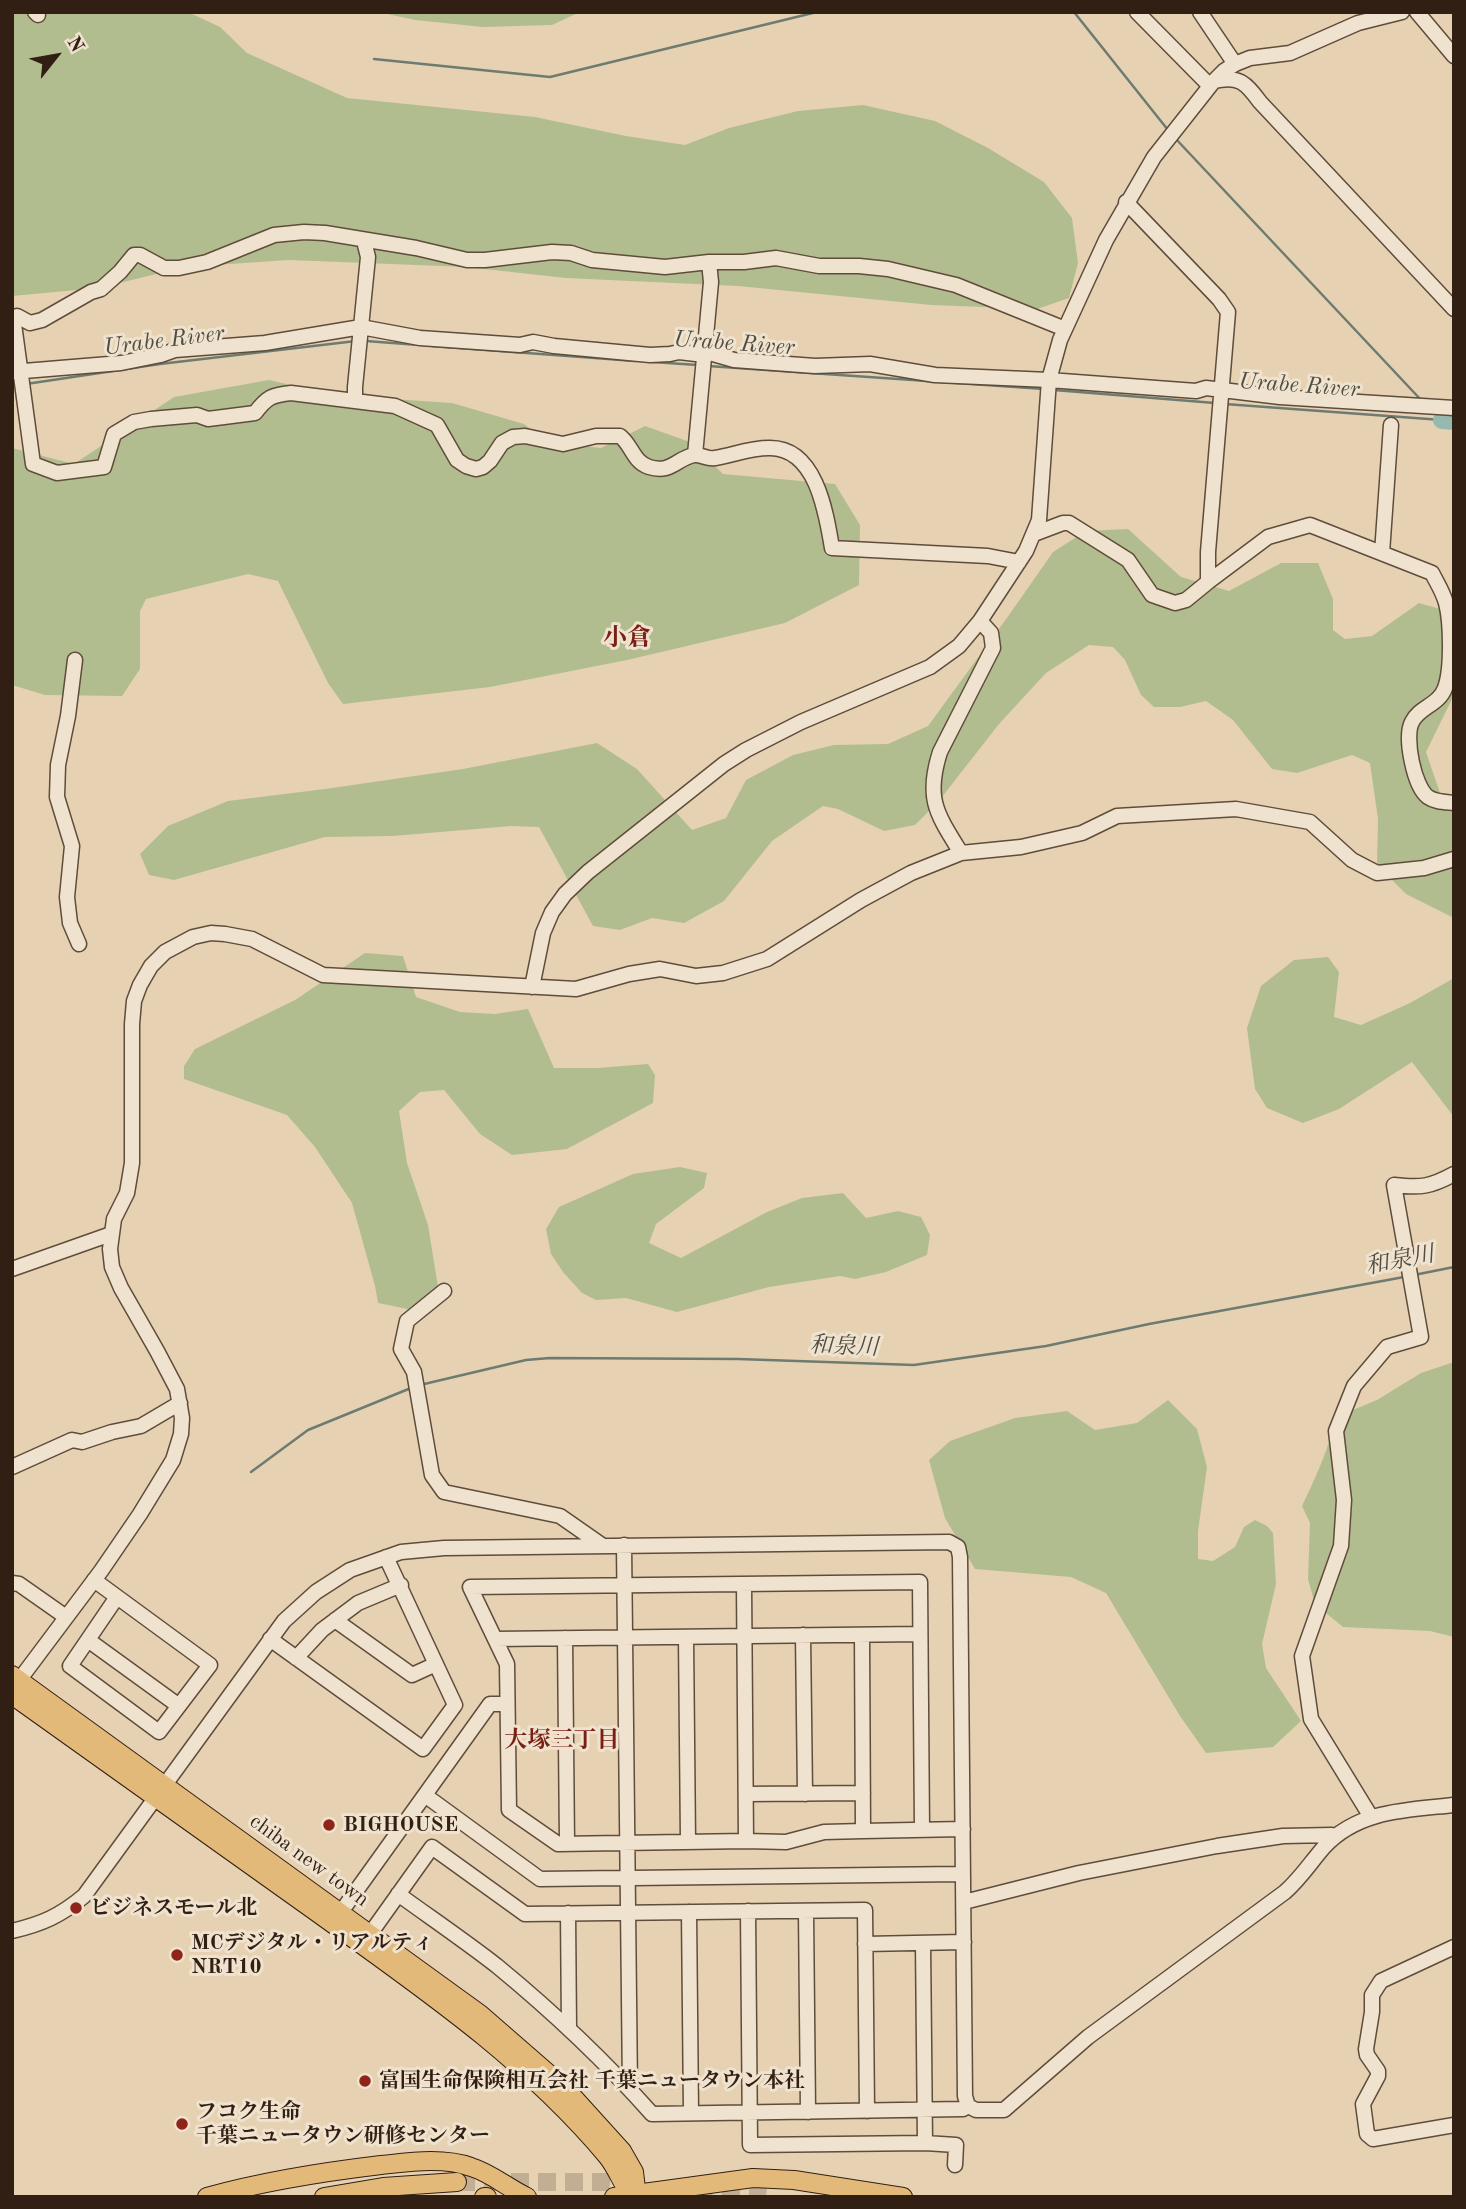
<!DOCTYPE html>
<meta charset="utf-8">
<style>
body{margin:0}
#map{position:relative;width:1466px;height:2209px;overflow:hidden;background:#e6d2b3;font-family:"Old Standard TT",serif}
canvas{display:block}
.frame{position:absolute;inset:0;border:14px solid #321f13;pointer-events:none}
.north{position:absolute;left:21px;top:21px;width:70px;height:70px;-webkit-text-stroke:5px #efe2ce;paint-order:stroke;rotate:59deg;font-size:19px;font-weight:700;line-height:28px;text-align:center;color:#321f13}
.north::after{content:'';display:block;margin:auto;width:24px;height:32px;background:#321f13;clip-path:polygon(50% 0,100% 100%,50% 72%,0 100%)}
</style>
<div id="map">
<canvas width="1466" height="2209"></canvas>
<div class="frame"></div>
<div class="north">N</div>
</div>
<script>
const g = document.querySelector('canvas').getContext('2d');
g.lineJoin = 'round';
function fillPath(path, color) { g.fillStyle = color; g.fill(path, 'evenodd'); }
function strokePath(path, color, width, dash) { g.strokeStyle = color; g.lineWidth = width; g.lineCap = dash ? 'butt' : 'round'; g.setLineDash(dash || []); g.stroke(path); }
function label(font, color, halo, rows, align = 'center') {
  g.font = font + ' "Old Standard TT","Noto Serif JP",serif'; g.lineWidth = 6; g.setLineDash([]); g.textBaseline = 'middle'; g.strokeStyle = halo; g.fillStyle = color; for (const [text, x, y, turn = 0] of rows) {
    g.save(); g.translate(x, y); g.rotate((+turn || 0) * Math.PI / 180); g.textAlign = isNaN(turn) ? turn : align; if (halo) g.strokeText(text, 0, 0); g.fillText(text, 0, 0); g.restore();
  }
}
fillPath(new Path2D(`
 M12 12H188L220 27 247 53 347 98 535 117 626 136 685 145 729 128 798 111 863 105 935 121 988 148 1044 182 1072 218 1078 263 1069 298 1037 309 931 305 738 286 566 278 466 267 289 260 185 267 99 288 12 296Z
 M378 12H580L552 25 483 27 415 20Z
 M269 380 333 395 452 403 524 424 546 441 601 448 645 426 690 442 723 474 835 484 860 525 859 585 785 623 627 660 490 687 343 704 328 683 278 581 248 574 146 599 140 611V669L122 696 45 695 12 685V448L74 464 174 397Z
 M1128 529 1181 577 1229 591 1281 563H1318L1333 599V630L1345 639 1372 636 1419 603 1454 613V695L1426 752 1440 793 1454 805V918L1406 894 1377 865 1378 819 1370 763 1352 755 1297 773 1272 769 1233 720 1206 701 1180 707H1154L1141 695 1125 660 1113 647 1089 645 1046 673 999 724 938 802 915 825 884 831 838 809 823 806 772 841 724 901 684 923 652 918 620 930 593 926 539 827 511 826 393 836 325 837 174 880 149 875 140 854 168 826 228 801 325 789 463 769 597 743 637 769 692 830 726 818 746 780 793 755 834 745 888 744 928 726 1009 615 1053 552 1086 531Z
 M365 953 403 956 416 997 460 1012 495 1014 528 1009 554 1068H597L648 1064 655 1075 653 1103 567 1149 512 1155 480 1134 444 1090 420 1092 399 1111 407 1163 428 1225 439 1293 412 1310 378 1303 375 1286 352 1203 315 1147 287 1115 184 1079V1066L195 1049 295 1000Z
 M1328 957 1339 972 1334 1017 1361 1025 1410 1003 1454 978V1117L1412 1062 1339 1109 1303 1123 1267 1108 1255 1089 1247 1028 1261 986 1294 960Z
 M680 1167 707 1173 704 1188 656 1224 649 1243 681 1258 767 1212 802 1198 843 1193 866 1218 898 1211 921 1217 930 1235 927 1255 886 1272 855 1279 840 1276 769 1287 677 1312 626 1298 596 1300 582 1293 563 1272 551 1254 546 1229 559 1207 633 1174Z
 M1454 1362V1637L1430 1631 1343 1627 1315 1604 1308 1579 1310 1523 1302 1506C1316 1477 1329 1448 1336 1417L1377 1400 1421 1373Z
 M1168 1400 1197 1429 1207 1467 1198 1531V1559L1213 1561 1235 1547 1244 1527 1255 1520 1267 1526 1273 1533 1276 1584 1262 1644 1266 1668 1301 1721 1273 1747 1206 1753 1180 1716 1106 1593 1071 1577 975 1569 945 1518 929 1460 950 1441 1015 1418 1067 1411 1095 1430 1137 1423Z`), '#b2bd8f');
strokePath(new Path2D(`
 M1074 12 1168 130
 M374 59 550 77 817 12
 M1175 138 1422 401
 M366 341 419 345
 M432 346 635 361
 M652 362 698 365
 M708 366 1044 389
 M26 384 160 364 356 341
 M1054 390 1215 403
 M1225 404 1442 420
 M1414 1275 1454 1267
 M420 1385 526 1360 550 1358 738 1359 914 1365 1046 1346 1149 1324 1404 1277
 M251 1472 308 1430 411 1388`), '#6e7b70', 2.5);
strokePath(new Path2D(`
 M1442 420 1454 421`), '#96b8ae', 18);
strokePath(new Path2D(`
 M457 2182H606L635 2185
 M695 2190 766 2197`), '#c2ae93', 18, [18, 9]);
const minor = new Path2D(`
 M35 12 38 15
 M1137 12 1210 86
 M1200 12 1235 64
 M1417 12 1454 56
 M1214 81C1239 75 1246 83 1260 102L1454 309
 M1126 202 1219 299 1228 312 1208 552V582L1268 537 1310 525 1432 573C1437 583 1443 592 1446 603 1451 622 1452 669 1445 688 1439 705 1419 707 1412 722 1404 737 1414 787 1428 797 1435 802 1445 802 1454 803
 M12 372 121 363 161 355 175 350 265 343 361 327 420 338 520 345 533 342 554 346 650 355 670 354 679 352 696 354 706 352 734 360 815 366 870 364 935 375 1049 380 1196 391 1206 388 1280 397 1454 408
 M355 401V387L368 257 364 241
 M695 455 711 282 709 262
 M1034 534 1063 523H1069L1128 560 1152 595 1175 603 1186 600 1208 582
 M1382 553 1391 425
 M1019 562 988 556 832 548C826 512 816 447 769 448 750 448 733 455 715 458 708 460 701 454 694 455 677 458 671 474 649 467 633 462 632 445 620 436H596L563 444 525 436 513 437 502 443 490 461 483 467 476 469 466 466 457 460 437 425 395 406 291 393C272 395 267 397 255 413L208 419 197 415 151 419 134 422 114 434 104 467 57 473 33 464 14 324 17 316 30 323 42 320 91 292 101 289 120 272 134 255H140L164 268H179L207 262 274 235 304 232 325 233 416 248 467 260H485L552 252 571 253 592 260 665 267 709 262H744L776 258 819 266H859L888 269 956 285 1065 329
 M75 660 68 716 58 765 57 797 72 846 67 897 70 923 79 944
 M961 853C937 814 925 799 940 752L993 648 991 633 980 621 1026 551 1039 520 1049 380 1060 340 1106 240 1154 157 1214 81 1224 71 1235 64 1250 58 1290 53 1358 23 1402 12
 M532 987 543 933 552 912 565 894 588 872 724 764 746 750 801 722 930 667 959 646 980 621
 M12 1269 111 1234
 M444 1291 407 1321 401 1349 414 1372 432 1475 444 1492 560 1516 603 1546
 M12 1467 72 1440 82 1442 112 1432 141 1426 180 1403
 M624 1545 630 2089
 M94 1580 210 1665 159 1732 70 1666 117 1597
 M12 1583 19 1584 66 1617
 M744 1584 746 1841 558 1844 509 1810 507 1664 470 1587 920 1582 922 1830
 M335 1620 412 1675 436 1664
 M803 1635 805 1794
 M862 1635 863 1831 963 1829
 M686 1637 688 1842
 M565 1638 567 1844
 M270 1639 423 1749 455 1705 386 1557
 M495 1639 920 1634
 M88 1640 179 1706
 M296 1658 322 1630 358 1603 401 1585
 M14 1687 101 1571 140 1514 173 1460 181 1434 182 1418 177 1389 157 1351 121 1288 112 1267 110 1249 114 1219 127 1193 132 1163V1024L134 1001 140 985 151 966 165 952 193 937 211 933 225 934 252 939 323 975 576 989 629 974 660 969 696 976 723 973 767 959 861 900 911 873 961 853 1021 847 1082 833 1117 816 1236 809 1310 822 1352 860 1377 873 1424 868 1454 859
 M746 1794 863 1793
 M426 1796 540 1879 622 1878
 M1371 1817 1311 1719 1302 1656 1341 1546 1344 1500 1336 1431 1354 1386 1387 1347 1421 1337 1394 1185C1421 1188 1430 1187 1454 1174
 M746 1841 786 1842 824 1832 863 1831
 M633 1878 958 1874
 M398 1894C431 1918 465 1941 497 1966 553 2012 604 2060 652 2114L963 2109 968 2106 976 2110H1004L1088 2037 1285 1892C1300 1879 1311 1862 1324 1847 1358 1810 1407 1810 1454 1805
 M964 1902 1079 1873 1217 1846 1283 1836 1332 1835
 M346 1905 490 1704H507
 M748 1911 750 2145 925 2143 923 1943
 M806 1911 808 2112
 M689 1912 691 2113
 M568 1913 569 2029
 M12 1931C42 1924 60 1916 84 1896L284 1621 316 1592 350 1570 401 1552 444 1548 949 1542 958 1547 960 1557 965 2096 968 2106
 M370 1934 432 1847 525 1914 865 1910 867 2111
 M865 1944 964 1942
 M1454 1947 1381 1981 1372 1995V2012L1366 2049 1367 2055 1378 2071V2076L1363 2104 1367 2134 1373 2139 1454 2125
 M925 2143 956 2145 955 2165`);
const major = new Path2D(`
 M12 1675 480 2014 565 2088 622 2151 634 2172 637 2197
 M12 1695C113 1767 214 1839 315 1911 419 1986 524 2057 607 2156 617 2168 622 2184 632 2197
 M207 2197C264 2181 322 2172 381 2165 410 2162 443 2157 471 2167 491 2173 508 2188 527 2197
 M324 2197 383 2187 457 2182
 M484 2197H487
 M614 2197 753 2178 794 2180 903 2197`);
strokePath(minor, '#5f4c3b', 17);
strokePath(major, '#321f13', 20);
strokePath(minor, '#efe2ce', 14);
strokePath(major, '#e3b97a', 18);
for (const [x, y, r, color] of [
 [329,1825,7,"#8f2418"],
 [76,1908,7,"#8f2418"],
 [177,1955,7,"#8f2418"],
 [365,2081,7,"#8f2418"],
 [182,2124,7,"#8f2418"]
]) { const dot = new Path2D(); dot.arc(x, y, r, 0, 2 * Math.PI); g.fillStyle = color; g.fill(dot); strokePath(dot, '#efe2ce', 2.5); }
label('bold 21px', '#321f13', '#efe2ce', [
 ["BIGHOUSE",343,1825],
 ["ビジネスモール北",90,1908],
 ["MCデジタル・リアルティ",191,1943],
 ["NRT10",191,1967],
 ["富国生命保険相互会社 千葉ニュータウン本社",379,2081],
 ["フコク生命",196,2112],
 ["千葉ニュータウン研修センター",196,2136]
], 'left');
label('21px', '#321f13', '#efe2ce', [
 ["chiba new town",309,1861,36]
]);
label('italic 23px', '#504d42', '#efe2ce', [
 ["Urabe River",164,341,-7],
 ["Urabe River",734,344,4],
 ["Urabe River",1299,386,4],
 ["和泉川",1400,1261,-11],
 ["和泉川",844,1347,2]
]);
label('bold 23px', '#7a1f14', '#efe2ce', [
 ["大塚三丁目",562,1741]
]);
label('bold 24px', '#7a1f14', '#efe2ce', [
 ["小倉",627,639]
]);
</script>
